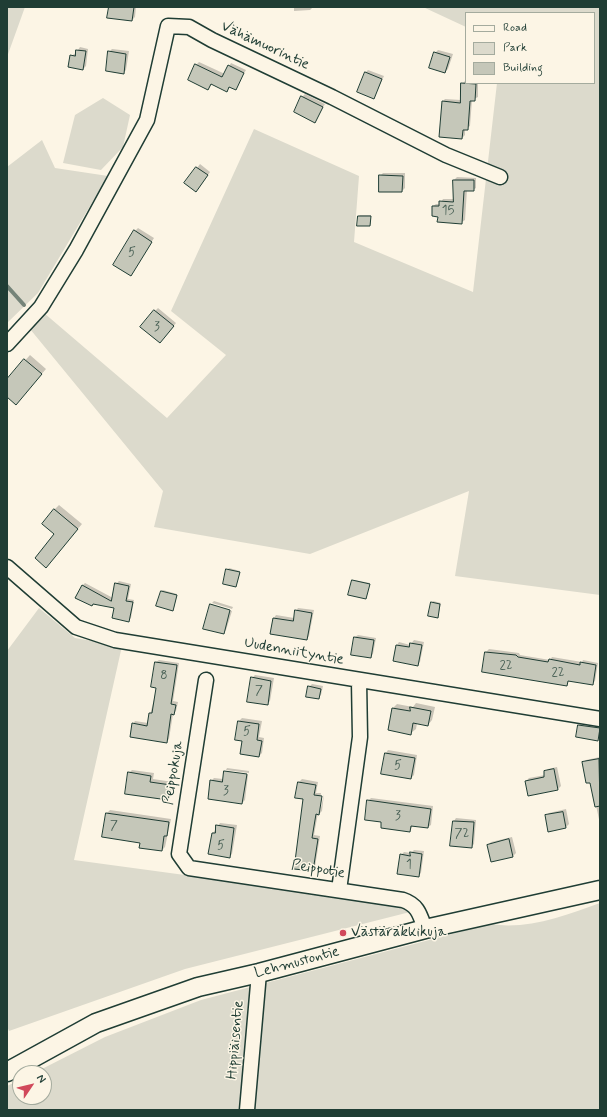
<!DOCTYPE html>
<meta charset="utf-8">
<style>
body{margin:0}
#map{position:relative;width:607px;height:1117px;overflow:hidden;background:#fcf5e5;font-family:Mynerve,sans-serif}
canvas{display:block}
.frame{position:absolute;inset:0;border:8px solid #1f3d34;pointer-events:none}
.legend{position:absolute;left:465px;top:12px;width:130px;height:72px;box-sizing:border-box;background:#fcf5e5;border:1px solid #a4ab9e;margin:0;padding:5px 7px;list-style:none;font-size:12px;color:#1f3d34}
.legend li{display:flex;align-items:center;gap:8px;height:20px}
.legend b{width:20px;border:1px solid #a4ab9e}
.north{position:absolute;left:12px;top:1065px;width:40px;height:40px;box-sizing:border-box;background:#fcf5e5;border:1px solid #a4ab9e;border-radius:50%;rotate:55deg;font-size:11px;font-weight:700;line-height:16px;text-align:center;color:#1f3d34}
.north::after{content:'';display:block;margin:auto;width:14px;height:18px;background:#d1495b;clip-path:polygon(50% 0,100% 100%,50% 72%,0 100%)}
</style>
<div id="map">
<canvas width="607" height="1117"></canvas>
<div class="frame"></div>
<ul class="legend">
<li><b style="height:5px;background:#fcf5e5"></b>Road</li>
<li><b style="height:11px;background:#dcdacc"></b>Park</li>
<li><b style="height:11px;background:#c5c7b9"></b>Building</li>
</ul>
<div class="north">N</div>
</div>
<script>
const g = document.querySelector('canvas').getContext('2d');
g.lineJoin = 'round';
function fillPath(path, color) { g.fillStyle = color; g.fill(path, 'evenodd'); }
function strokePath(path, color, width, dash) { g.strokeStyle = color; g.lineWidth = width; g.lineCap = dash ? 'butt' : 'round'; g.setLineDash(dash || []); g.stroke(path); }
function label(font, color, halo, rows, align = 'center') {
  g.font = font + ' Mynerve,sans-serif'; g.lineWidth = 3; g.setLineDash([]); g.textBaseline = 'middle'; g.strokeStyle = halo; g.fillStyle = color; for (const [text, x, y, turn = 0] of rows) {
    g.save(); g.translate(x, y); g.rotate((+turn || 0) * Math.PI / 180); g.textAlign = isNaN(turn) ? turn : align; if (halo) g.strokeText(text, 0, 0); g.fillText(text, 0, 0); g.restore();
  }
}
fillPath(new Path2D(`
 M7 7H25L7 57Z
 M423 7H600V595L455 576 469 491 310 554 154 527 163 491 30 329 44 313 167 418 226 355 171 311 254 129 359 176 354 242 473 292 497 83H594V13H466V27Z
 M103 98 130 115 123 147 101 170 63 163 75 115Z
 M42 140 55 168 108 176 38 293 7 323V167Z
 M39 608 75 638 122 646 74 860 406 905 410 912 185 969 9 1031 7 1026V651Z
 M600 903V1110H7V1086L20 1080V1097H44V1073H34L105 1037 201 1000 490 924C527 930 565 916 600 903Z`), '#dcdacc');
fillPath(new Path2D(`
 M110 7H136L135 17 132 20Z
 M294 7H313L310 10 294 11Z
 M80 47 88 49 86 66 83 69 71 56 76 53Z
 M112 49 129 51 126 70 123 73 109 52Z
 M438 50 453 54 448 69 445 72 435 53Z
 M199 62 225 74 231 63 246 70 235 89 230 86 226 91 212 84 208 89 196 65Z
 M368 70 384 76 374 97 366 72Z
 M465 81 466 83H478V97L472 100 470 126 465 129V135L462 138 443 101 445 99 461 100 462 84Z
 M305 94 325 104 315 121 302 97Z
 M200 164 210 172 199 188 186 183Z
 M383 173H405V188L402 191 380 176Z
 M457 177 476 178V188L473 190H467L465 220 462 222 439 216 433 206 436 204H440L443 199H454V180Z
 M360 215H371V224L370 225 359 216Z
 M138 228 154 238 133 272 135 231Z
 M158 308 176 323 163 339 155 311Z
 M30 355 46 369 20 399 7 396V381Z
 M59 505 82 524 50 562 56 534 54 510Z
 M229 568 240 571 235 586 227 570Z
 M354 580 370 583 366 598 352 581Z
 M119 581 131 584 128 599 134 600 131 618 128 621 115 607 82 586 85 583 113 598 116 584Z
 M163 590 177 594 174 608 161 591Z
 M214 601 233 607 232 609 212 603Z
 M433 601 441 603 438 617 432 603Z
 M211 604 232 611 226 630 223 633 204 628Z
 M298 608 314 610 309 636 307 639 274 618 276 615 294 618 296 611Z
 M358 635 376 638 373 654 370 657 355 637Z
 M414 640 424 642 420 662 417 665 397 645 399 642 410 645Z
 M489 649 519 653 520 655 550 660 552 657 582 662 583 660 598 663 595 681 592 684 569 680 566 685 483 671 486 652Z
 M159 660 179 663 173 701 178 702 176 711 173 714 169 739 166 742 133 724 135 721 148 723 157 687 156 662Z
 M255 675 274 678 270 701 267 704 252 678Z
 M312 684 323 686 321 695 318 698 309 687Z
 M416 703 435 707 432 720 428 725 417 723 416 729 411 733 393 708 397 704 413 707Z
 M242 718 262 721 259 737 264 738 262 753 259 756 243 740 236 739 239 721Z
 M580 724 600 727 599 738 598 740 579 725Z
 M388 750 417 755 414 775 411 778 382 773 386 753Z
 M600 757V824L591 782 583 763 586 760Z
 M557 767 561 786 558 789 526 781 529 778 545 775V772L548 769Z
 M227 768 249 771V773L226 770Z
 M132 770 154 773 153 779 173 782 171 796 168 799 129 773Z
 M225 770V772L248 775 245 800 242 803 211 781 214 778 223 779Z
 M302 779 318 782 316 793H321L318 812H320L324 794 322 811 319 814 318 813 314 835 320 836 315 867 313 870 304 799 299 782Z
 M371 798 433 806 431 825 428 827 413 825 410 831 382 821 368 801Z
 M566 809 569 824 566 827 549 831 546 816 549 813Z
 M110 810 171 819 165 847 162 850 141 842 107 813Z
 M456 818 476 820 474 844 471 847 452 845 454 821Z
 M220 823 237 825 232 854 229 857 213 833Z
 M512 837 516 853 513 856 492 861 488 845 491 842Z
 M414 850 424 851 421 873 418 876 401 855 404 852 411 853Z`), '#0003');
strokePath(new Path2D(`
 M7 286 24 305`), '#758479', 4);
const building = new Path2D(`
 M109 7H134L132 21 107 18Z
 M76 50 86 51 83 70 68 67 70 55 75 56Z
 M108 51 126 54 124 74 106 71Z
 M434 52 450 57 445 73 429 68Z
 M195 64 222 77 228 65 244 73 236 90 229 87 227 92 211 84 208 90 188 80Z
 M365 72 382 79 374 99 357 92Z
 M461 83 476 84 475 101H470L468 130H463L462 139 439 137 442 101 460 103Z
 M301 96 323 107 315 123 294 112Z
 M196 167 208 175 196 192 184 183Z
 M379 175 403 176 402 192H379Z
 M453 180H474V191H464L462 224 437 222 438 217 432 216V206H439V201L453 202Z
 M358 216H371L370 226H357Z
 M134 230 152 242 131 276 113 265Z
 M154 310 174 326 160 343 140 327Z
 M24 359 42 374 16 405 7 397V379Z
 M54 509 78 529 46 568 35 558 54 534 42 524Z
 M226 569 240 572 236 587 223 584Z
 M352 580 370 584 366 599 348 595Z
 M115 583 129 586 126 601 133 602 129 622 112 618 114 608 93 604 92 606 75 598 82 585 111 601Z
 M161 591 177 595 173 611 156 606Z
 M431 602 440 604 438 618 428 616Z
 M210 604 230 610 224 634 203 629Z
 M295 610 312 613 307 640 270 634 273 618 293 621Z
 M354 637 374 640 371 658 351 655Z
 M410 643 422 645 418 666 393 661 396 645 409 647Z
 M485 652 516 655 518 657 548 662 549 659 580 665V662L596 665 593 685 568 681 567 686 482 672Z
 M155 662 177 665 171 704 176 705 174 715 171 714 167 743 130 737 132 723 147 726 149 713H152L156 688 151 687Z
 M251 677 271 681 268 705 247 702Z
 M308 686 321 689 319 699 306 697Z
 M410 707 431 711 428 726 413 723 411 735 388 730 392 708 410 711Z
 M238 721 259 724 257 740 262 741 259 757 240 754 242 741 235 740Z
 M578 725 600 728 598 741 576 737Z
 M385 753 415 758 411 779 381 774Z
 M599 759 600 806 595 807 590 783H586L582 762Z
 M554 769 558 790 528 796 525 781 544 777V771Z
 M224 771 247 774 242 804 208 799 210 780 222 782Z
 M128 772 151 776 150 782 171 785 168 800 125 794Z
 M298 782 316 785 314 795 322 796 319 815 316 814 312 838 318 839 313 871 294 869 303 799 295 798Z
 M367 800 431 809 428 828 411 826 410 832 381 828V822L365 820Z
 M563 812 566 828 548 832 545 815Z
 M106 813 169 822 167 836H164L162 851 139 848 140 843 102 837Z
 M453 821 474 822 472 848 450 846Z
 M216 825 234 828 230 858 208 854 212 833H215Z
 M509 839 513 857 491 862 487 845Z
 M410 852 422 854 419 877 397 874 400 854 410 856Z`);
fillPath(building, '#c5c7b9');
strokePath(building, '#1f3d34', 1);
const minor = new Path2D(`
 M7 344 41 307 76 250 147 120 168 26 189 27 212 40 332 97 446 155 500 177
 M7 567 76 627 115 640 600 719
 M206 680 179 854 189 868 403 900C418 905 420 915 425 929
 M339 890 360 737 359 681
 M247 1110 259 973`);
const major = new Path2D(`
 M7 1072 96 1023 198 987 259 973 425 929 600 890`);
strokePath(minor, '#1f3d34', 17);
strokePath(major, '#1f3d34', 21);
strokePath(minor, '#fcf5e5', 14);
strokePath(major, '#fcf5e5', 18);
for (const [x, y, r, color] of [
 [343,933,4,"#d1495b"]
]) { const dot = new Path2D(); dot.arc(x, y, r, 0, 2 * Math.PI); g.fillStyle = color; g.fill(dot); strokePath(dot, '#fcf5e5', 1.5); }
label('13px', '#486055', null, [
 ["15",448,211],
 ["5",132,253],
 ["3",157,327],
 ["22",506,666],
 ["22",558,673],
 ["8",164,676],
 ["7",259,691],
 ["5",247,732],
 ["5",398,766],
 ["3",226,791],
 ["3",398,816],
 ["7",114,826],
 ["72",462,834],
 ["5",221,846],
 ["1",409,865]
]);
label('15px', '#1f3d34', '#fcf5e5', [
 ["Vähämuorintie",265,46,25],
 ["Uudenniityntie",294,652,10],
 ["Peippokuja",174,773,-81],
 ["Peippotie",318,870,9],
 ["Lehmustontie",297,963,-15],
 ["Hippiäisentie",236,1040,-85]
]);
label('15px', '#1f3d34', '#fcf5e5', [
 ["Västäräkkikuja",351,933]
], 'left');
</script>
